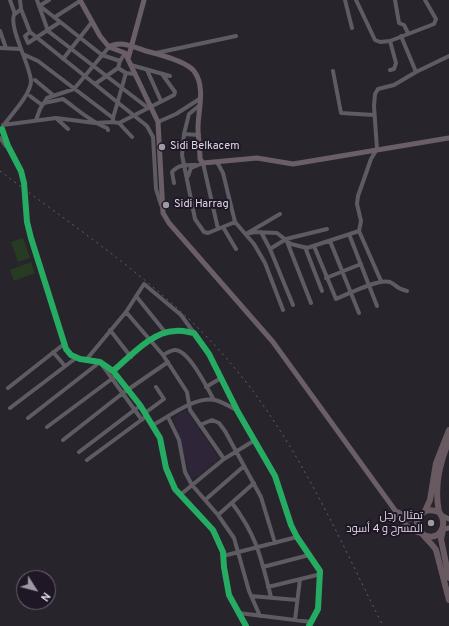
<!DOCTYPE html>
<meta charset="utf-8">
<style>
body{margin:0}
#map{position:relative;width:449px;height:626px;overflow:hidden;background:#28242c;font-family:Overpass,sans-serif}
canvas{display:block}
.north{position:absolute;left:16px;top:570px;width:40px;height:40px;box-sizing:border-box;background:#1f1726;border:1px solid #6b6572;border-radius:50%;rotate:126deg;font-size:11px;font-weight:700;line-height:16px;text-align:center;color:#ded9e4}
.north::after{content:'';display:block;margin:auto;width:14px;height:18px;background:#9e9aa4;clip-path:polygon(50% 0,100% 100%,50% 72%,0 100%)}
</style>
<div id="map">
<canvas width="449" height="626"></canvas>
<div class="north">N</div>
</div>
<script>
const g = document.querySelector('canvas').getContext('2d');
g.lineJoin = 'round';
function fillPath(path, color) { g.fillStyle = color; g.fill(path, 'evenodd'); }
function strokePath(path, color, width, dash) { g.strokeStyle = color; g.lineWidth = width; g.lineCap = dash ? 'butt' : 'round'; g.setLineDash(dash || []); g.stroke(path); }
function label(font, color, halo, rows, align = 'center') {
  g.font = font + ' Overpass,Cairo,sans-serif'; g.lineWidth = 4; g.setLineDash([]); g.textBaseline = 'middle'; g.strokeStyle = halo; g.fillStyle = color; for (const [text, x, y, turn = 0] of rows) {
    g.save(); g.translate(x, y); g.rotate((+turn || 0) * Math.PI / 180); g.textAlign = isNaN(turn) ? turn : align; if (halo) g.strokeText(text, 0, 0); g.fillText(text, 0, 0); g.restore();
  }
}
fillPath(new Path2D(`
 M186 410 219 459 198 476 191 478 173 418Z`), '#2f2538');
fillPath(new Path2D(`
 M23 238 30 258 18 262 11 242Z
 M31 262 35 273 14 281 10 270Z`), '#273a22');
strokePath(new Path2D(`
 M10 0 15 14
 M20 0 21 9 30 32 147 126 153 137 156 189 161 205
 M37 0 48 31 148 108
 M345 0 352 28
 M356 0 375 40 380 42 390 41 396 63 394 69 390 70
 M395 0 399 23 404 25 408 33
 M39 6 49 0
 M40 6 102 55 120 61
 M55 17 80 1
 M0 31 6 48
 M30 32 25 36 28 43 60 22
 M390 41 434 24 436 19 425 0
 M0 48 20 49
 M125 53 120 61 118 68 126 73 134 74
 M156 53 236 36
 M25 55 38 61 113 118V122L119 123 132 137
 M63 59 92 22
 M131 65 170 76
 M147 70 161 101
 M333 71 341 113 374 115
 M416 72 449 56
 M35 80 53 95
 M95 84 118 68
 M30 96 42 105
 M44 103 63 99C77 109 91 122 107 128L108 130
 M56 118 95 123 113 122
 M113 118 126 73
 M36 120 40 109 47 98 74 89 109 47
 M158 122 176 114 201 98
 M119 123 174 95 175 92 162 74
 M3 125 56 118 68 129
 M3 126C11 115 31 94 31 81 30 65 9 28 14 15 16 13 19 11 21 9
 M2 129 8 146 21 171 24 183 27 222 31 238 66 349 71 355 80 359 100 362 113 371 140 405 160 438 166 468 175 489 213 530 223 552 224 567 229 595 246 626
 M184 134 189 114 200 105
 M199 135 184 134 182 155 195 219 204 232 208 233 235 222
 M0 138 6 146
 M217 162 223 173 235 222 254 244 265 263 283 310
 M188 176 191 168 203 163 218 229
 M174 183 172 172C179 164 187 165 196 165
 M280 214 246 234 255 232 277 233 291 244 307 248 359 231 381 281
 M223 227 236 249
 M359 231 361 221 357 204 358 196 371 159 377 149 374 106 375 94 378 89 394 85 416 72 401 36
 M261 232 270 249 293 305
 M349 234 377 306
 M286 239 311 303
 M330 241 359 313
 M314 246 336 299C348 294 379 278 390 282 397 285 396 289 407 291
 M305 247 322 291
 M270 249 286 239 327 229
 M326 278 361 264
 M136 296 165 332
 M126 312 163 355 187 392 190 410 224 459
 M110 330 131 357
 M53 352 65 366
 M163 355C167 353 171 350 175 350 189 350 207 388 214 400
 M86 360 126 312 144 284 181 315 194 333
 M113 371C131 356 151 332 175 331 181 330 188 332 194 333L209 354 238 412 275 476 291 525 297 537 320 571 318 609 309 626
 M206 387 221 378
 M8 388 64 344
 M10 408 76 358
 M145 413 164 399 156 387
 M168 417 179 440 185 472 192 485 218 515 234 538 249 591 260 616
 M28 418 100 362 142 420
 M153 425C170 416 195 396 215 400 223 402 231 407 238 411
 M200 425 212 420 219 423 225 431 261 497 275 543
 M47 427 117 375
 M63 440 123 393 168 362
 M79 452 137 408
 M87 460 144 418
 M180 495 224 459 255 440
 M205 500 244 466
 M232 503C257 536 261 558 271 597
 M218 515 254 483
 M223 556 297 537
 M263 567 309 555
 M268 587 321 574
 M251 596 297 600
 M239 613 311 622
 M295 620 300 579`), '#5f5b63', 4);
strokePath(new Path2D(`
 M80 0 100 36 109 47 125 53 158 122 163 213 169 223 273 342 405 524 416 532 422 534
 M109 47C121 40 133 47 146 51 158 54 186 61 194 71 206 87 198 110 198 128 198 138 200 148 200 159L203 163 257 158 293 164 449 138
 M128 59 144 0
 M398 512 410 519 419 517
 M443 516 449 519
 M444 529 449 528`), '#6a5f66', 5);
strokePath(new Path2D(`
 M425 511 430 500 436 463 449 430
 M439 512C434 487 439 464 449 441
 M443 530 441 539 449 578
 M424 535C440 542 449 524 439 512 434 510 429 509 424 512 405 524 430 540 436 550L449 600`), '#695a61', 6);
strokePath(new Path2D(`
 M0 171C73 226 159 283 219 350 292 430 335 530 383 626`), '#646068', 1, [2, 4]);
strokePath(new Path2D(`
 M2 129 8 146 21 171 24 183 27 222 31 238 66 349 71 355 80 359 100 362 113 371 140 405 160 438 166 468 175 489 213 530 223 552 224 567 229 595 246 626
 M113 371C131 356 151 332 175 331 181 330 188 332 194 333L209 354 238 412 275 476 291 525 297 537 320 571 318 609 309 626`), '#26ab63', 6);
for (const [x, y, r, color] of [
 [162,147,4,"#9e9aa4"],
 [166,205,4,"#9e9aa4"],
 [431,523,4,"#9e9aa4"]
]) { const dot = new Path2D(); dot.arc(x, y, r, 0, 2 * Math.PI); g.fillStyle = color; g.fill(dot); strokePath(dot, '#1f1726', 1.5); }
label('11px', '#ded9e4', '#1f1726', [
 ["Sidi Belkacem",170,147],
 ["Sidi Harrag",174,205],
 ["تمثال رجل",423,517,"right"],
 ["المسرح و 4 أسود",423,530,"right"]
], 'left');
</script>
